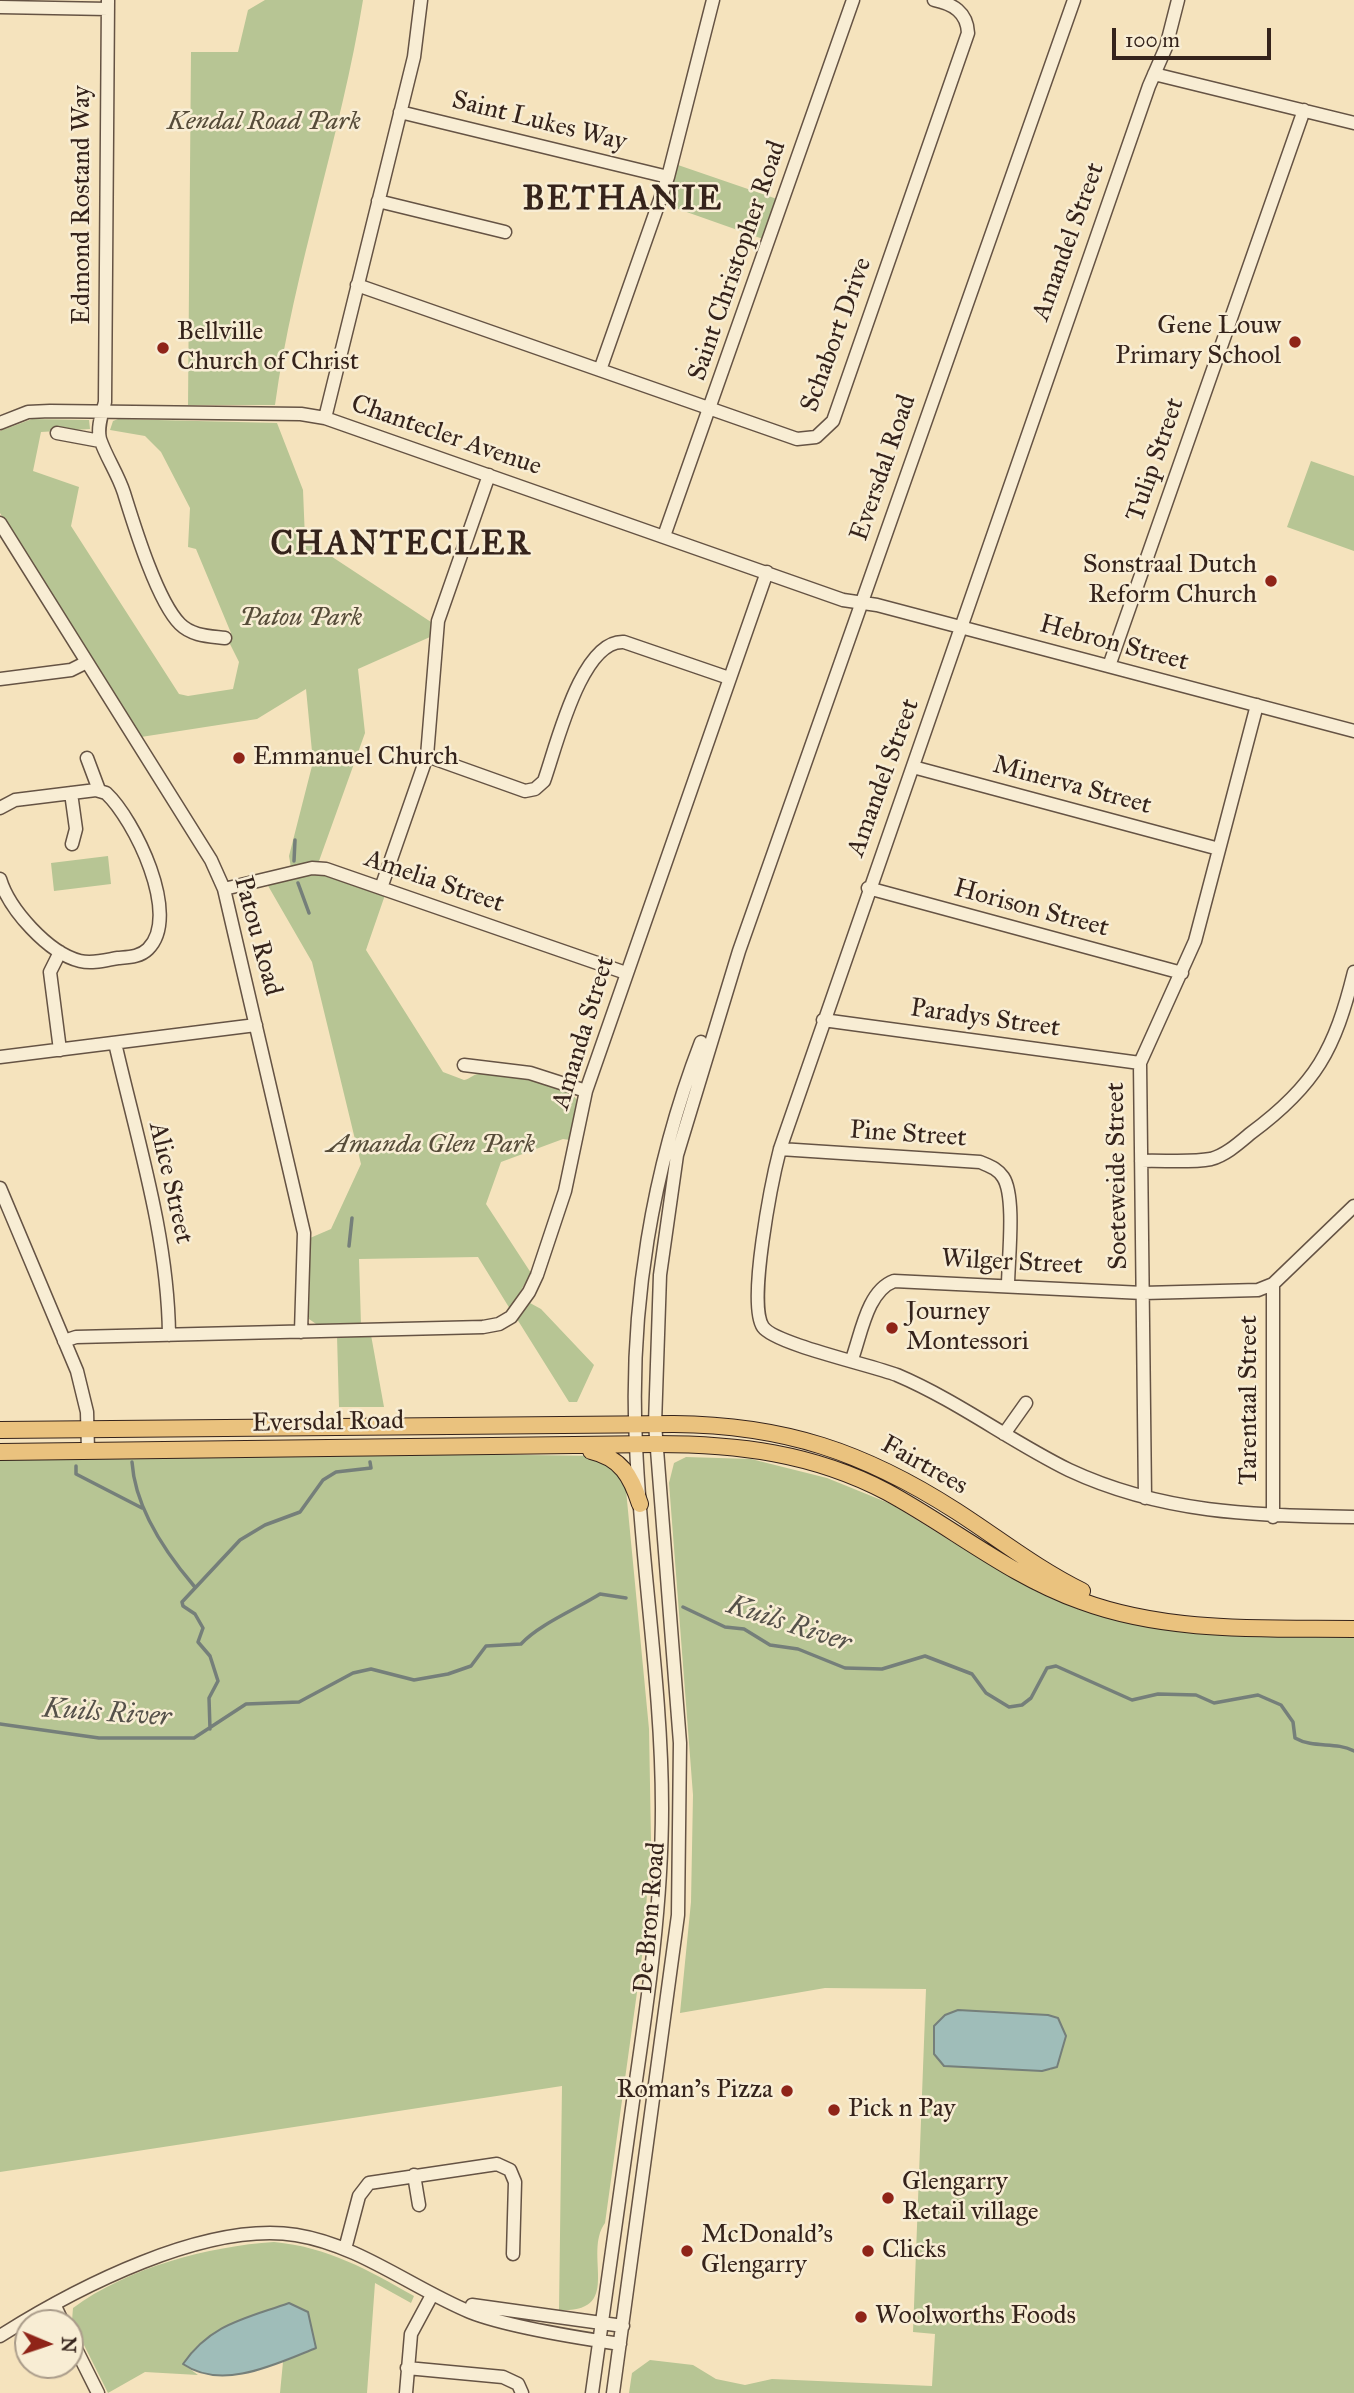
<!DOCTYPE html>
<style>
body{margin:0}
#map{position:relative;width:1354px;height:2393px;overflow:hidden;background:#f5e3bd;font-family:"IM FELL Great Primer",serif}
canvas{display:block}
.north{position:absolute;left:14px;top:2309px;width:70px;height:70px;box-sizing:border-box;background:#f8edd4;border:2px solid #aa9c8a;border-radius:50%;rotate:92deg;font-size:19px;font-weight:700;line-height:28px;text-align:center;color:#35231b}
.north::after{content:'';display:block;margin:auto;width:24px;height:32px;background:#8f2418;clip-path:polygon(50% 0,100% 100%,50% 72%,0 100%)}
.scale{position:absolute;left:1112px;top:28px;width:159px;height:32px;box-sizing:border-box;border:4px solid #35231b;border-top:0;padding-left:9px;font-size:21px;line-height:24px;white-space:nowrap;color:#35231b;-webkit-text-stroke:5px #f8edd4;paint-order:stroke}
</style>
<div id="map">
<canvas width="1354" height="2393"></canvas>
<div class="north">N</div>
<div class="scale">100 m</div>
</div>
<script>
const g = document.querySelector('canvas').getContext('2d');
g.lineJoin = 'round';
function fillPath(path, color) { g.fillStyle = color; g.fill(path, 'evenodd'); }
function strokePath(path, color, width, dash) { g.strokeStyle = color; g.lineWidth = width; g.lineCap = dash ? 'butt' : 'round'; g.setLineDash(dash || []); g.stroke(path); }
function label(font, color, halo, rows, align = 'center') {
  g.font = font + ' "IM FELL Great Primer",serif'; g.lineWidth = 5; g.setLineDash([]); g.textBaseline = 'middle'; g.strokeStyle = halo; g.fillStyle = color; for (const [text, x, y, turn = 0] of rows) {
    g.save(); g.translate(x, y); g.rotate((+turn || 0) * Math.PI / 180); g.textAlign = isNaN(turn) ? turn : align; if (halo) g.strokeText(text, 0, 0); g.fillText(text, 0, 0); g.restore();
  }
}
fillPath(new Path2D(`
 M265 0H363C341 137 294 268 275 405H188L191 52H238L248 10Z
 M678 165 777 199 763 239 664 204Z
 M32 419 89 420 90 429 41 432 33 471 79 487 71 526 179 694 188 696 233 689 239 662 230 644 231 633 196 549 188 547 190 508 161 452 145 436 110 430 113 421 118 419 277 423 303 490 305 539 431 622 430 637 358 669 365 733 319 861 291 868 289 856 313 762 306 689 257 719 141 737 0 513V431Z
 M1311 461 1354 476V551L1287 527Z
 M108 856 111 884 54 891 51 863Z
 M319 873 385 895 366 950 443 1072 464 1080C470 1079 473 1074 479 1074 497 1071 568 1084 577 1100L570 1140 563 1139 501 1162 486 1204 531 1273 510 1309 478 1257 359 1259 361 1325 319 1326 309 1319 310 1238 331 1229 361 1164 312 962 267 884Z
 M530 1303 541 1309 594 1365 577 1402H569L517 1319Z
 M371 1335 384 1407H339L337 1336Z
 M454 1454 599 1456 611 1465 626 1490 649 1729 651 1840 643 1949 605 2223C582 2255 625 2313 559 2310L562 2086 0 2172V1459Z
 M686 1457 751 1459 827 1478 891 1504 954 1543 1097 1612 1354 1636V2393H629L632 2373 650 2360 693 2365 716 2379 745 2385 772 2379 932 2386 935 2334 913 2332 926 1989 825 1988 680 2013 691 1902 693 1795 669 1483 674 1463ZM958 2010 1048 2015 1058 2018 1051 2070 944 2066 934 2054Z
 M274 2242C328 2247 368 2270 414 2296L411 2303 375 2283 367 2393H280L283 2362 316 2348 183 2364 198 2375 145 2372 108 2393 72 2321 73 2308C127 2268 209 2246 274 2242Z`), '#b7c594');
const water = new Path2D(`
 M958 2010 1048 2015 1058 2018 1066 2036 1057 2067 1042 2071 944 2066 934 2054V2026L945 2015Z
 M289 2303 308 2312 316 2348C276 2364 222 2391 183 2364 211 2324 244 2319 289 2303Z`);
fillPath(water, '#9fbdb9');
strokePath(water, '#757f7a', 2);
strokePath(new Path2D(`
 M294 861 295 840
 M298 883 309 913
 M349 1246 352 1218
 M132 1462C135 1508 165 1552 194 1586
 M76 1466V1474L142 1508
 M683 1607 725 1627 744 1629 770 1645 798 1649 845 1668 882 1669 925 1656 972 1674 986 1693 1009 1707 1022 1705 1031 1698 1047 1668 1056 1666 1132 1700 1158 1694 1196 1695 1214 1703 1258 1695 1281 1705 1293 1722 1295 1738C1314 1749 1335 1741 1354 1751
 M0 1724 99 1738H194L246 1704 299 1702 353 1673 371 1669 414 1680 448 1674 471 1666 486 1646 521 1644C538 1625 576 1609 600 1594L626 1598
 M210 1729 209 1698 218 1681 210 1656 198 1642 203 1628 195 1614 183 1606 182 1602 240 1540 265 1525 300 1512 323 1480 336 1472 371 1468 370 1462`), '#757f7a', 3.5);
const minor = new Path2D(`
 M108 0 105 402C102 414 97 427 100 439 106 457 118 474 124 493 134 525 157 601 180 624 192 636 209 636 225 638
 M1178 0 1166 47 1149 86 780 1149C772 1180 747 1304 763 1327 775 1344 871 1365 897 1375 958 1401 1010 1441 1069 1470 1161 1513 1254 1516 1354 1517
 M0 7 108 9
 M1154 74 1354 123
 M400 112 668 177
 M378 201 505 232
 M357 285 797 439 816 437 833 421 968 33C967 12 953 4 934 0
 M600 370 668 177 713 0
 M325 418 414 57 421 0
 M0 423 28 412 50 411 301 414 325 418 843 600 877 605 1354 731
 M57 433 100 441
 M0 523 211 860 224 889 304 1233 301 1332
 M664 536 853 0
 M1109 666 1304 110
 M0 679 71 670 87 662
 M427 756 525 791 535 789 544 781C556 748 581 639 624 642L729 678
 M87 758 99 790
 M913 767 1219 849
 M71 793 76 829 72 844
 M0 808 15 800 96 790 106 793C134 819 182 916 148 949 140 957 129 957 118 958 106 960 93 964 80 961 48 953 9 909 0 879
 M381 888 427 756 438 621 489 475
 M868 888 1182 973
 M224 889 312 868 326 869 626 973
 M823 1020 1140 1063
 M115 1043C137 1139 168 1236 169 1335
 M60 1050 50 972 60 952
 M0 1057 256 1025
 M464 1065 530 1073 586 1091
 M780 1149 980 1162C989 1166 997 1168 1003 1177 1016 1196 1008 1261 1008 1286
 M1141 1161C1163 1160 1189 1163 1211 1159 1226 1155 1239 1143 1251 1133 1316 1085 1335 1049 1354 972
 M0 1188 77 1371 87 1412 88 1451
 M64 1341 76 1337 483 1327 499 1324 511 1317 529 1292 537 1275 565 1191 586 1091 767 572
 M852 1359C861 1335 867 1291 894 1281L1143 1293 1258 1290 1273 1284 1354 1206
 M1004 1434 1026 1403
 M1145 1498 1140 1063 1195 941 1257 705
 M1273 1517V1284
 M414 2175 419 2205
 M345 2249 359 2196 369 2183 497 2164 510 2170 515 2182 513 2254
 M472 2305 623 2326
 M55 2306 63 2323
 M0 2336C76 2288 205 2221 296 2235 359 2245 412 2288 470 2312 508 2327 579 2338 620 2344
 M70 2337 98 2393
 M407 2368 503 2377 518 2384 522 2393
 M406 2393 411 2334 432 2295
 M592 2393C606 2293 620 2194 634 2094 648 1999 662 1904 662 1808 662 1686 641 1566 636 1445 629 1309 652 1169 701 1042
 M613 2393 678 1915 680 1743 655 1424 660 1275 677 1155 739 951 1074 0`);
const major = new Path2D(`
 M0 1430 674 1424C784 1425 864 1452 956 1511 998 1538 1037 1569 1082 1591
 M591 1451C621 1458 631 1476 640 1504
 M0 1452 656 1444C737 1444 813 1453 887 1492 952 1527 1010 1576 1081 1601 1167 1633 1263 1628 1354 1629`);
strokePath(minor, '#655344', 15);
strokePath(major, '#35231b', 18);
strokePath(minor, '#f8edd4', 12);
strokePath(major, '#eac27e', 16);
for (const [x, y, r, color] of [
 [1295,342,7,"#8f2418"],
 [163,348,7,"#8f2418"],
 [1271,581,7,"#8f2418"],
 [239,758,7,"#8f2418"],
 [892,1328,7,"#8f2418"],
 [787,2091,7,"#8f2418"],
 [834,2110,7,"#8f2418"],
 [888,2198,7,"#8f2418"],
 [687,2251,7,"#8f2418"],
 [868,2251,7,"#8f2418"],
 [861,2317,7,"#8f2418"]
]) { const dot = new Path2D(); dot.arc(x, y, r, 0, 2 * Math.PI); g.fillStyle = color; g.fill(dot); strokePath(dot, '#f8edd4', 2.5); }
label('26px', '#35231b', '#f8edd4', [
 ["Saint Lukes Way",539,122,14],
 ["Edmond Rostand Way",83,205,-90],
 ["Amandel Street",1069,242,-70],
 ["Saint Christopher Road",738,261,-71],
 ["Schabort Drive",837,335,-70],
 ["Chantecler Avenue",446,436,19],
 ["Tulip Street",1156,460,-71],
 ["Eversdal Road",884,468,-71],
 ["Hebron Street",1114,644,15],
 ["Amandel Street",884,778,-70],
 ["Minerva Street",1072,786,15],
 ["Amelia Street",434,882,19],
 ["Horison Street",1031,909,15],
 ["Patou Road",257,936,75],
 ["Paradys Street",985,1019,8],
 ["Amanda Street",584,1033,-73],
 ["Pine Street",908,1135,4],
 ["Soeteweide Street",1118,1176,-91],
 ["Alice Street",170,1183,77],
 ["Wilger Street",1012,1263,3],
 ["Tarentaal Street",1250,1400,-90],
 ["Eversdal Road",328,1423,-1],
 ["Fairtrees",924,1466,29],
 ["De Bron Road",651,1918,-85]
]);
label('italic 26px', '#564c39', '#f8edd4', [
 ["Kendal Road Park",264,123],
 ["Patou Park",301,619],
 ["Amanda Glen Park",431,1146]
]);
label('26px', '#35231b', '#f8edd4', [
 ["Gene Louw",1281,327,"right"],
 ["Primary School",1281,357,"right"],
 ["Bellville",177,333],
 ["Church of Christ",177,363],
 ["Sonstraal Dutch",1257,566,"right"],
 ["Reform Church",1257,596,"right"],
 ["Emmanuel Church",253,758],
 ["Journey",906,1313],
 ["Montessori",906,1343],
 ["Roman's Pizza",773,2091,"right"],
 ["Pick n Pay",848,2110],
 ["Glengarry",902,2183],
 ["Retail village",902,2213],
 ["McDonald's",701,2236],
 ["Glengarry",701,2266],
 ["Clicks",882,2251],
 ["Woolworths Foods",875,2317]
], 'left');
label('italic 28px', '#55514a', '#f8edd4', [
 ["Kuils River",789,1625,18],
 ["Kuils River",107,1714,4]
]);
g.letterSpacing = '2px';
label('bold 33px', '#35231b', '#f8edd4', [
 ["BETHANIE",623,201],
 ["CHANTECLER",401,546]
]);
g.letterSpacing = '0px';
</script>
